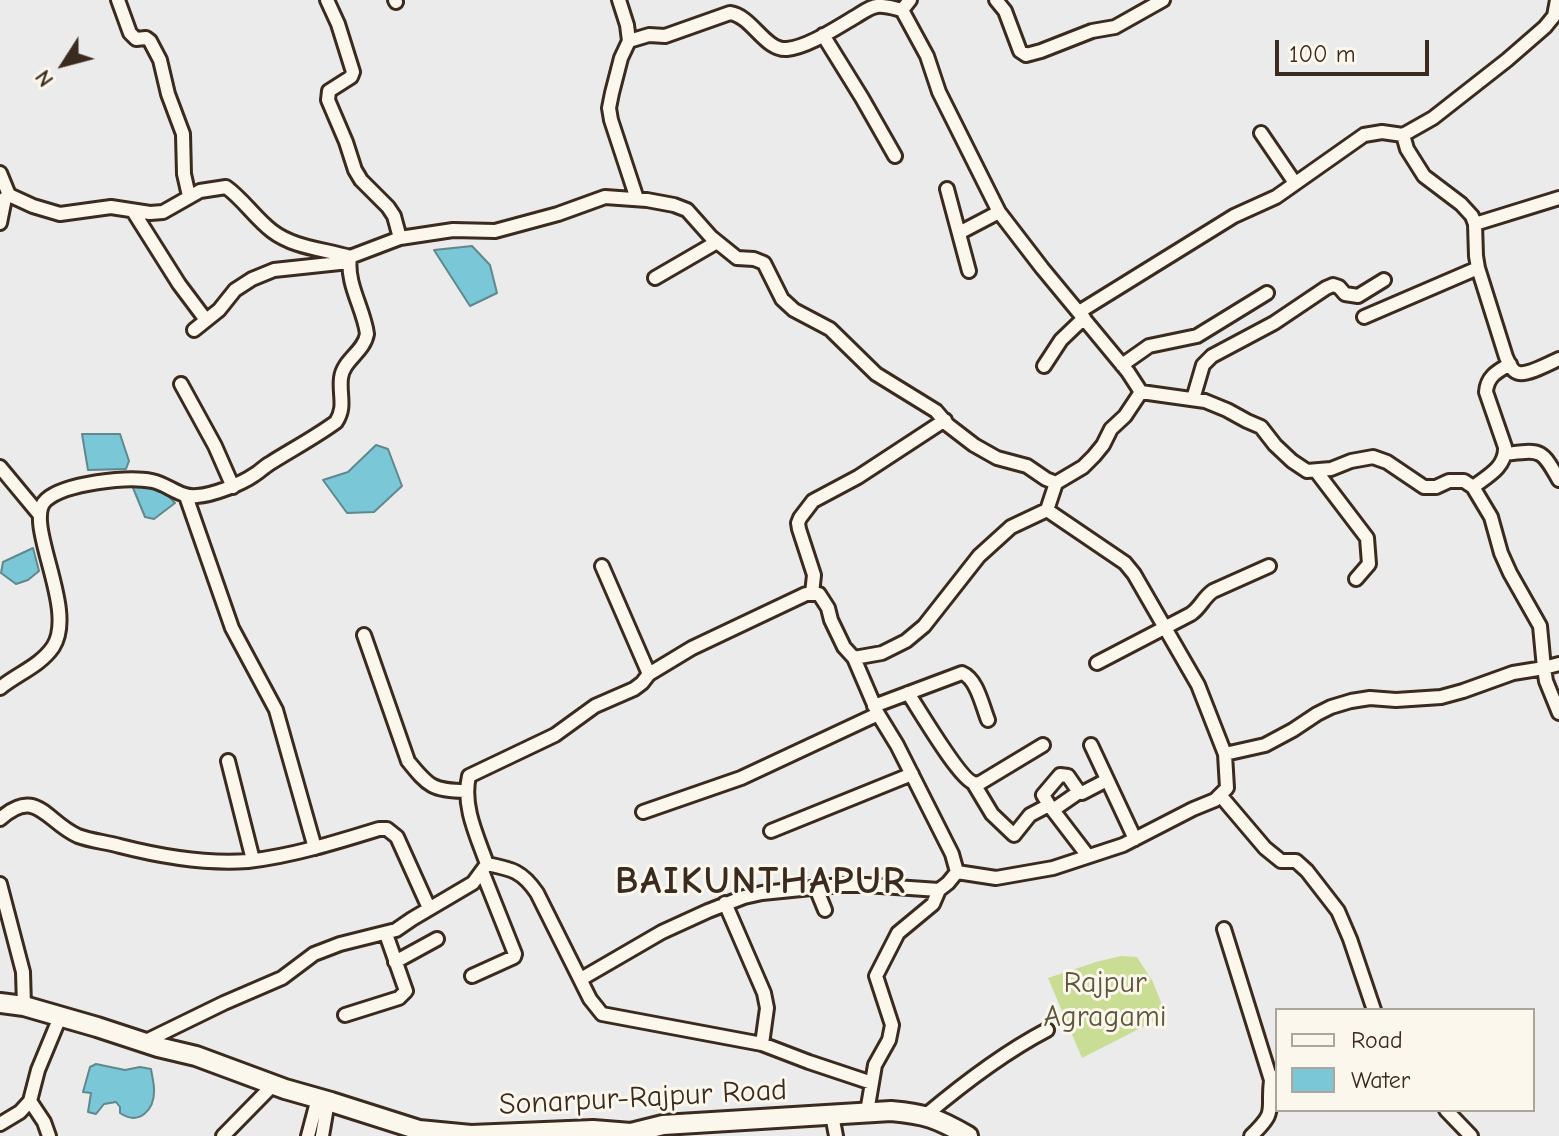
<!DOCTYPE html>
<style>
body{margin:0}
#map{position:relative;width:1559px;height:1136px;overflow:hidden;background:#ebebeb;font-family:"Comic Neue",sans-serif}
canvas{display:block}
.legend{position:absolute;left:1275px;top:1008px;width:260px;height:104px;box-sizing:border-box;background:#fbf7ec;border:2px solid #aea59a;margin:0;padding:10px 14px;list-style:none;font-size:24px;color:#3b2a1e}
.legend li{display:flex;align-items:center;gap:16px;height:40px}
.legend b{width:40px;border:2px solid #aea59a}
.north{position:absolute;left:24px;top:24px;width:80px;height:80px;-webkit-text-stroke:6px #fbf7ec;paint-order:stroke;rotate:234deg;font-size:22px;font-weight:700;line-height:32px;text-align:center;color:#3b2a1e}
.north::after{content:'';display:block;margin:auto;width:28px;height:36px;background:#3b2a1e;clip-path:polygon(50% 0,100% 100%,50% 72%,0 100%)}
.scale{position:absolute;left:1275px;top:40px;width:154px;height:36px;box-sizing:border-box;border:4px solid #3b2a1e;border-top:0;padding-left:10px;font-size:24px;line-height:28px;white-space:nowrap;color:#3b2a1e;-webkit-text-stroke:6px #fbf7ec;paint-order:stroke}
</style>
<div id="map">
<canvas width="1559" height="1136"></canvas>
<ul class="legend">
<li><b style="height:10px;background:#fbf7ec"></b>Road</li>
<li><b style="height:22px;background:#79c7d7"></b>Water</li>
</ul>
<div class="north">N</div>
<div class="scale">100 m</div>
</div>
<script>
const g = document.querySelector('canvas').getContext('2d');
g.lineJoin = 'round';
function fillPath(path, color) { g.fillStyle = color; g.fill(path, 'evenodd'); }
function strokePath(path, color, width, dash) { g.strokeStyle = color; g.lineWidth = width; g.lineCap = dash ? 'butt' : 'round'; g.setLineDash(dash || []); g.stroke(path); }
function label(font, color, halo, rows, align = 'center') {
  g.font = font + ' "Comic Neue",sans-serif'; g.lineWidth = 6; g.setLineDash([]); g.textBaseline = 'middle'; g.strokeStyle = halo; g.fillStyle = color; for (const [text, x, y, turn = 0] of rows) {
    g.save(); g.translate(x, y); g.rotate((+turn || 0) * Math.PI / 180); g.textAlign = isNaN(turn) ? turn : align; if (halo) g.strokeText(text, 0, 0); g.fillText(text, 0, 0); g.restore();
  }
}
fillPath(new Path2D(`
 M1121 956 1137 957 1153 982 1166 1015 1082 1058 1048 978 1096 962Z`), '#c9de94');
const water = new Path2D(`
 M472 246 490 265 497 293 470 306 434 250Z
 M82 434H120L129 461 126 469 88 470Z
 M376 445 388 449 402 486 374 512 347 513 323 480 348 472Z
 M131 483 162 489 175 503 154 519 145 517Z
 M33 548 39 571 28 580 16 584 1 573 3 562Z
 M96 1064 125 1070 140 1067 151 1069C152 1076 154 1083 154 1089 155 1110 139 1126 120 1113V1107L116 1102 104 1104 96 1114 88 1112 91 1093 83 1092 90 1067Z`);
fillPath(water, '#79c7d7');
strokePath(water, '#60888d', 2);
const minor = new Path2D(`
 M118 0 130 33 136 39 146 38 150 41 160 60 168 94 183 134 184 174 189 196
 M327 0 338 24 353 72 351 77 329 91 328 100 346 142 355 170 361 180 388 207 394 216 400 238
 M395 0 396 2
 M619 0 627 25 629 41 621 58 612 93 609 108 611 120 637 199
 M996 0 1005 11 1020 51 1026 55 1041 51 1092 31 1115 27 1163 0
 M823 35 862 98 895 156
 M629 41 649 35 665 36 730 13C752 16 765 51 787 49 808 47 836 28 855 17 862 13 869 7 877 6 885 5 894 8 902 10
 M1261 133 1295 183
 M1403 135 1407 149 1424 176 1461 204 1472 216 1475 224 1476 256 1478 268 1506 357C1509 363 1512 372 1519 373 1528 375 1550 363 1559 359
 M0 173 9 195 33 206 60 214 111 207 150 213 163 212 200 191 226 187C243 199 255 218 272 231 294 248 324 249 350 257
 M947 189 969 271
 M133 211 179 284 206 320
 M0 223 5 198 9 195
 M1475 224 1559 198
 M959 233 999 212
 M655 278 717 242
 M1079 312 1234 216 1276 197 1364 135 1382 132 1403 135 1433 118 1507 60 1545 27 1554 16 1557 0
 M1364 317 1478 268
 M194 330 219 310 235 290 252 279 274 270 349 262
 M1122 365 1149 346 1197 336 1267 293
 M1044 366 1061 340 1084 318
 M181 384 215 446 233 487
 M1141 392 1205 401 1227 410 1247 421 1261 427 1275 445 1292 461 1307 471 1331 469 1351 461 1373 457 1387 462 1424 487H1436L1449 481H1464L1473 487 1491 517 1501 553 1510 573 1540 626 1544 668 1513 673 1463 691 1441 697 1396 700 1370 698 1351 701 1331 707 1317 714 1293 730 1265 745 1225 754
 M1193 399 1203 365 1212 356 1274 323 1326 288 1333 285 1339 287 1345 294 1358 296 1384 280
 M1505 454C1541 450 1541 448 1559 480
 M0 467 39 514
 M1316 471 1367 538 1369 564 1356 579
 M1473 487C1488 476 1506 467 1505 447L1486 392C1487 376 1498 371 1510 364
 M186 496 232 628 276 710 315 848
 M602 566 649 674
 M812 594 814 575 799 529 798 523 800 518 813 501 858 477 945 420
 M364 635 408 761C428 786 433 791 466 791
 M854 658 882 653 906 641 924 626 979 556 1011 527 1047 510 1056 483
 M1097 663 1191 614C1201 607 1203 598 1213 591L1269 566
 M1559 664 1544 668 1546 681 1559 713
 M0 688C17 674 40 666 53 647 78 609 22 521 46 500 65 483 128 476 152 481 168 484 180 498 197 496 213 495 241 484 254 475 259 472 264 467 269 464 291 450 314 438 336 422 346 407 339 395 341 378 343 360 364 352 367 334 364 309 346 284 350 257L400 238 453 230 495 231 558 214 605 197 647 200 674 205 687 210 711 237 737 258 754 259 764 263 782 299 794 310 830 329 876 374 936 411 948 425 974 445 997 458 1027 466 1046 479 1056 483 1083 467 1094 456 1103 445 1111 429 1125 416 1141 392 1128 372 1042 268 999 212 939 92 927 56 902 10 910 0
 M908 693C918 708 960 780 974 783 976 784 978 783 980 783L1043 745
 M874 706 962 673C977 679 982 705 988 720
 M1091 745 1135 839
 M228 761 253 860
 M974 784 992 814 1014 835 1030 815 1049 805 1088 856
 M1079 792 1082 793 1107 780
 M1220 795 1265 848 1281 861H1296L1307 871 1338 911 1350 939 1374 1010
 M1049 805 1043 795 1060 775 1068 776 1079 792 1053 810
 M643 812 741 778 878 714
 M0 819C37 786 46 822 78 836 91 841 106 842 120 846 159 856 207 864 248 861 292 856 337 842 379 829H387L397 837 429 908
 M771 831 912 774
 M487 864C512 869 522 871 537 893L590 999 602 1014 762 1044 809 1062 872 1083
 M957 872 996 878 1053 868 1123 845 1193 809 1215 800 1227 788 1225 754 1198 685 1134 574 1125 563 1047 510
 M0 884 23 972 24 1006
 M816 888 825 910
 M725 903 764 993 767 1008 762 1044
 M1224 929 1271 1080
 M395 962 437 939
 M472 976 514 957 515 954 482 871
 M581 979 662 932 708 911 744 897 762 893 841 885H866L939 890
 M345 1015 399 998 406 991 386 934
 M144 1042 224 1003 282 978 314 954 340 944 396 930 412 919 473 883 487 864C477 836 462 806 469 776L555 735 595 706 634 689 642 683 649 674 692 648 806 594H819L828 608 831 620 844 647 854 658 878 714 897 745 952 854 957 872 948 883 939 890 933 904 898 933 876 976 892 1025 889 1040 875 1065 867 1112
 M30 1101 44 1122 49 1136
 M1446 1110 1471 1136
 M832 1115 836 1136
 M926 1115C964 1083 1003 1053 1047 1030
 M0 1124 20 1112 30 1101 38 1070 60 1017
 M223 1136 273 1085
 M308 1136 318 1098
 M322 1136 328 1101
 M1251 1136C1278 1110 1267 1112 1271 1080L1275 1077`);
const secondary = new Path2D(`
 M0 1003 24 1006 97 1027 158 1047 196 1056 285 1089 331 1102 419 1130 471 1135 593 1130 631 1133 663 1125 891 1111C925 1114 937 1118 968 1136`);
strokePath(minor, '#3b2a1e', 18);
strokePath(secondary, '#3b2a1e', 24);
strokePath(minor, '#fbf7ec', 12);
strokePath(secondary, '#fbf7ec', 18);
label('30px', '#5e573c', '#fbf7ec', [
 ["Rajpur",1105,984],
 ["Agragami",1105,1018]
]);
label('30px', '#3b2a1e', '#fbf7ec', [
 ["Sonarpur-Rajpur Road",643,1098,-3]
]);
g.letterSpacing = '2px';
label('bold 38px', '#3b2a1e', '#fbf7ec', [
 ["BAIKUNTHAPUR",761,882]
]);
g.letterSpacing = '0px';
</script>
